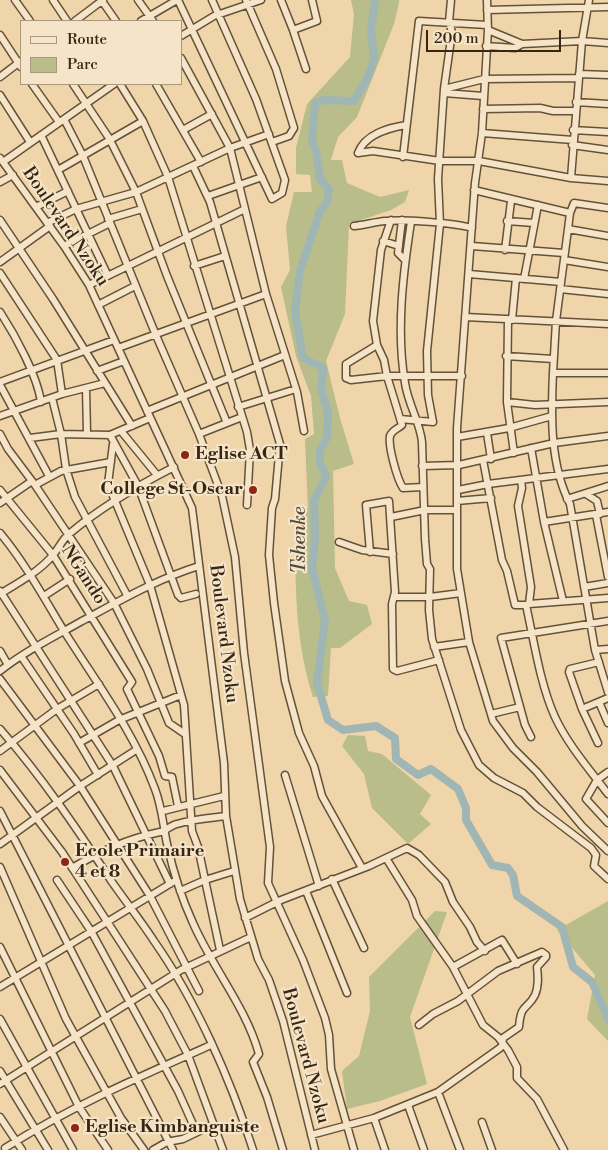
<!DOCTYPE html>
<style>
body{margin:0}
#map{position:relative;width:608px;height:1150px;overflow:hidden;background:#f0d5ab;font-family:"Libre Bodoni",serif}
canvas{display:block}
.legend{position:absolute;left:20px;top:20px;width:162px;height:65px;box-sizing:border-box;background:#f5e4c8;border:1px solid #a9987f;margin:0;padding:6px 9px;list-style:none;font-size:15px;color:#362612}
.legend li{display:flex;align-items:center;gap:10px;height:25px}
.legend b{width:25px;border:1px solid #a9987f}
.scale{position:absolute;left:426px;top:30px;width:135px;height:22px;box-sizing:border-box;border:2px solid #362612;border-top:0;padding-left:6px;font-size:15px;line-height:18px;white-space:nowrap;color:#362612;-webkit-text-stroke:4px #f5e4c8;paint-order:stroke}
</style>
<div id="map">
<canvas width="608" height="1150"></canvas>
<ul class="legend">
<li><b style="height:6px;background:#f5e4c8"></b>Route</li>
<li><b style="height:14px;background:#b8bd8a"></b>Parc</li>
</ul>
<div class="scale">200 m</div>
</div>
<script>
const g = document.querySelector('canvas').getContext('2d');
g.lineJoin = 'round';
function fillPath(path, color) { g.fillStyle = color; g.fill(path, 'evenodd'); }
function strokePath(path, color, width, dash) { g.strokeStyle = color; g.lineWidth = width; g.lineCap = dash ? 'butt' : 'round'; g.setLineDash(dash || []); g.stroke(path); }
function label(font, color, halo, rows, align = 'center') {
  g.font = font + ' "Libre Bodoni",serif'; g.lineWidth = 4.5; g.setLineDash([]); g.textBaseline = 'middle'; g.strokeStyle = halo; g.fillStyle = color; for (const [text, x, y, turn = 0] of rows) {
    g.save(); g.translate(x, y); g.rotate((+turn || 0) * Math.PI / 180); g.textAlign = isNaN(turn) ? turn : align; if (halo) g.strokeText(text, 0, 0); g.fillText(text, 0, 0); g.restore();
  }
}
fillPath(new Path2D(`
 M351 0H399V3L394 24 357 117 338 137 331 160H342L347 183 380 197 409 190 405 202 391 210 349 224 345 314 326 361 340 418 354 464 333 471 335 568 349 601 367 605 372 624 340 648H331L328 696 313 697C294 639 294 572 297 511L308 508 305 439 314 434 311 396 296 356 281 287 290 270 286 226 294 192H312L310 175 296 174V148L307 104 350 57 354 14Z
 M348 735 365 736 368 751 382 754 431 795 420 814 431 824 408 844 372 808 364 774 342 746Z
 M608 901V1041L587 1019 595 975 557 930Z
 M435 911 447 912 410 1017 427 1084 380 1101 347 1109 342 1071 359 1056 370 1011 369 977Z`), '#b8bd8a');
strokePath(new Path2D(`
 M375 0 371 31 374 58 368 77 354 101 324 100 315 103 312 140 316 151 320 179 329 189 327 203 320 211 300 271 295 311 303 358 323 368 321 390 328 412 327 437 320 451V464L326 476 314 501 315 539 312 567 325 621 317 683 328 720 343 730 376 726 395 738 396 759 418 775 431 769 458 789 466 808V820L492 865 508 868 513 875 517 896 562 927 573 967 592 982 608 1019`), '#a0b6b5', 8);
const minor = new Path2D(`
 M15 0 30 21
 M53 0 67 21
 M138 0 153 21
 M178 0 272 199 282 193 285 180 256 99 212 0
 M246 0 276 69 294 128 289 136 272 142
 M281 0 293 30 317 21 312 0
 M487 0 488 30 482 133 475 183 457 428V569L469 642 493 721 513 748 537 772 582 826 608 851
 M102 1 116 21
 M487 10 608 7
 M75 21 103 0
 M141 21 177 0
 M293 30 306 69
 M488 30 522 44 582 41 608 43
 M0 35 21 67
 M181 36 214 16 261 0
 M486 46 515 48 522 44
 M181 58 230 148 266 294 297 392 304 431
 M579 74 608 75
 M0 77 21 61
 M32 84 59 122
 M73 84 109 138 136 192 167 276 227 423
 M120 84 143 121 168 177 247 432 250 450 247 505
 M156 84 201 162
 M444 89 484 79 579 78
 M444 93 483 96
 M0 95 30 142
 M576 102 608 104
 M483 109 540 108 553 111H575
 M64 119 83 156 155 333 199 434 222 496 235 557 244 653 270 847 268 883 303 960 325 1018 329 1035 331 1069 354 1150
 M406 125C388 128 365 134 358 153L373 151 440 161H479L571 178 608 181
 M183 130 212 114
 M573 130 608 132
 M482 133 573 140
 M41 135 108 276
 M572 145 608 150
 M403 157 419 21 487 25
 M0 158 64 246 89 285 192 508 224 763 226 816 240 899 258 959 269 980 283 1021 315 1150
 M3 162 114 84
 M193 166 210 202 280 444 275 499 272 508 269 555 274 603 285 681 299 733 314 766 322 796 362 868
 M58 170 143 121
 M571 178 582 41 589 0
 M0 182 13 175
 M474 190 570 213
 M208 196 262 177
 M36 207 68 191
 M108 219 142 209
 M0 220 53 299 132 426
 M391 220 381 250 373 321 377 345 384 360 387 376 402 425C398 429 392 430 390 436 388 446 397 479 403 488L423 487
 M402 220 398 253 405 260
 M507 221 534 223
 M411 222C403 274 396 331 405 383 408 404 420 422 422 442L425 539 427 564 430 569 429 610 432 639 461 730 479 765 494 778 523 793 537 807 591 848 596 855 594 866 608 879
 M47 223 76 209 136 192 230 148 269 134
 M354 226C364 225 375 222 385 221 404 219 455 223 472 228
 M568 229 570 213 574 203 608 208
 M608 236 568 229 556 321 553 373H608
 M383 241 399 246
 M64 246 110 223
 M472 246 564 253
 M505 250 511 201
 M564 260 608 267
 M0 262 50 226
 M194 266 225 256
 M0 273 57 360 62 394
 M469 274 561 282
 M524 279 538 205
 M89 285 245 209
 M560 289 608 294
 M98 305 135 286
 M0 312C15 335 37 375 41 402
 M465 317 608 324
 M508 320 507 402 514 453
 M512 320 516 278
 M377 345 346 364V378L351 380 387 376H462
 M118 348 266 294
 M506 356 553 359
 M97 371 124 361
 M553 373C551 416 550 465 570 504L595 650 608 692
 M0 382 114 340
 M0 385 49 476
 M86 388 87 433
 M52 398 61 434 66 469 75 497 127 595
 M507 402 535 405 608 402
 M238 407 296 389
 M147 411 285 355
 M0 416 62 394 105 383
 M400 419 433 422 428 395 427 351 440 224 438 179 444 89 452 32 449 22 451 0
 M121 431 157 475
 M487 433 491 459
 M0 434 8 449 35 485 114 603 147 669 169 723 185 734
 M199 434 242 417
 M110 435 138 486 178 595 181 598 196 594
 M457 437 509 428 552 416
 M30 438 61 434 110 435 150 418
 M113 444 108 484 150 585 184 705 192 831 198 847 220 950
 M531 448 544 522 563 601
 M483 460 502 560 507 571 515 605H526
 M422 466 459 465 554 443 608 436
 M521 480 522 488 518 506 531 587 529 604 526 605C534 641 540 684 555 717 568 745 590 770 608 794
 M35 485 61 471 111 462
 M0 490 53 555 132 682 127 689 159 756 165 776 172 777 178 806
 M458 490 488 484 608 469
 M586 494 597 501 600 514
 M567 499 608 486
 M457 501 491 498
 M0 503 32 481
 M596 515 608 577
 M391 517 425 510H456
 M544 522 608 512
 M0 533C25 563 44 598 64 631 96 682 134 732 155 789 162 807 163 825 167 844 173 871 181 897 193 923 212 967 246 1007 259 1054L253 1062 267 1097 283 1150
 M339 542 362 550 393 554
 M370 552 366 505 389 501 395 592 392 604 393 669 397 671 439 660
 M584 587 608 583
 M0 591 113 766 170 884
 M0 594C18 583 40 571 53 555 59 548 62 540 69 534 101 507 137 486 174 467
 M44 596 70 579
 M394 597H430L461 593
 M529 604 608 598
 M434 647 469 642
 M595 650 608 649
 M0 651 8 665
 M21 656 74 734 98 775
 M599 662 570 669 569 672 582 709 608 698
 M0 671C25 651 54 637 82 621 121 600 157 579 199 566
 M0 679 80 786 150 896 199 991
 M599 702 608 723
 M582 709 598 743
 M491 714 520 707
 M0 729C42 777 77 829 112 882 126 902 141 921 154 941 196 1001 231 1080 253 1150
 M531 737 525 725 501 638 608 621
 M79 743 119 720 181 695
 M0 751 57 709 99 684
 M0 770 62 852 165 1011 188 1055 223 1150
 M608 772 597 780 586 799 608 823
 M285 775 319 886
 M0 811 173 1150
 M163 811 224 796
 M0 844 80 786 136 750
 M386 858 412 900 417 916 453 967 483 1025 498 1037 508 1050 517 1067V1078L537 1099 564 1150
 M0 867 66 1019 121 1118 144 1150
 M72 868C101 851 127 839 160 832 166 831 171 825 177 824 193 819 210 818 226 816
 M332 879 364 948
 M57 880 91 931 178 1091 196 1131
 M180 891 205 880 234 871
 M306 891 347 993
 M245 918 281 900 369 866 407 848 419 855 445 882 453 902 470 927 477 942 485 951
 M0 947 79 1107 108 1150
 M453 967 502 940 517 964
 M0 987 173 882
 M0 1019 73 1150
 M0 1071 48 1150
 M0 1084 181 970 251 937
 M438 1092 460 1150
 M408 1105 424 1150
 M0 1117 22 1150
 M374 1118 385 1150
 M482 1122 492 1150
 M311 1135 374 1118 438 1092 500 1048 502 1046 503 1038 519 1027C521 1002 527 1011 535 995 539 986 538 976 537 967L546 957V955L542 952 498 971 458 1001 433 1014 419 1025
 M5 1148C70 1107 141 1076 211 1045
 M153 1150 167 1142 183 1139 214 1124`);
strokePath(minor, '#645238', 9);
strokePath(minor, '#f5e4c8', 6);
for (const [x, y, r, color] of [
 [185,455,5,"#8f2418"],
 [253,490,5,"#8f2418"],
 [65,862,5,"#8f2418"],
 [75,1128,5,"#8f2418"]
]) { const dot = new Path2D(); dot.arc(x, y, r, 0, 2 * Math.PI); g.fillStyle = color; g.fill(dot); strokePath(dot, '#f5e4c8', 2); }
label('18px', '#362612', '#f5e4c8', [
 ["Boulevard Nzoku",65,227,56],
 ["NGando",83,575,57],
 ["Boulevard Nzoku",223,634,83],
 ["Boulevard Nzoku",305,1056,75]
]);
label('bold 18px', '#362612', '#f5e4c8', [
 ["Eglise ACT",195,455],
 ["College St-Oscar",243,490,"right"],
 ["Ecole Primaire",75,852],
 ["4 et 8",75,873],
 ["Eglise Kimbanguiste",85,1128]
], 'left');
label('italic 19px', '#504a3b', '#f5e4c8', [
 ["Tshenke",300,540,-90]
]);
</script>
